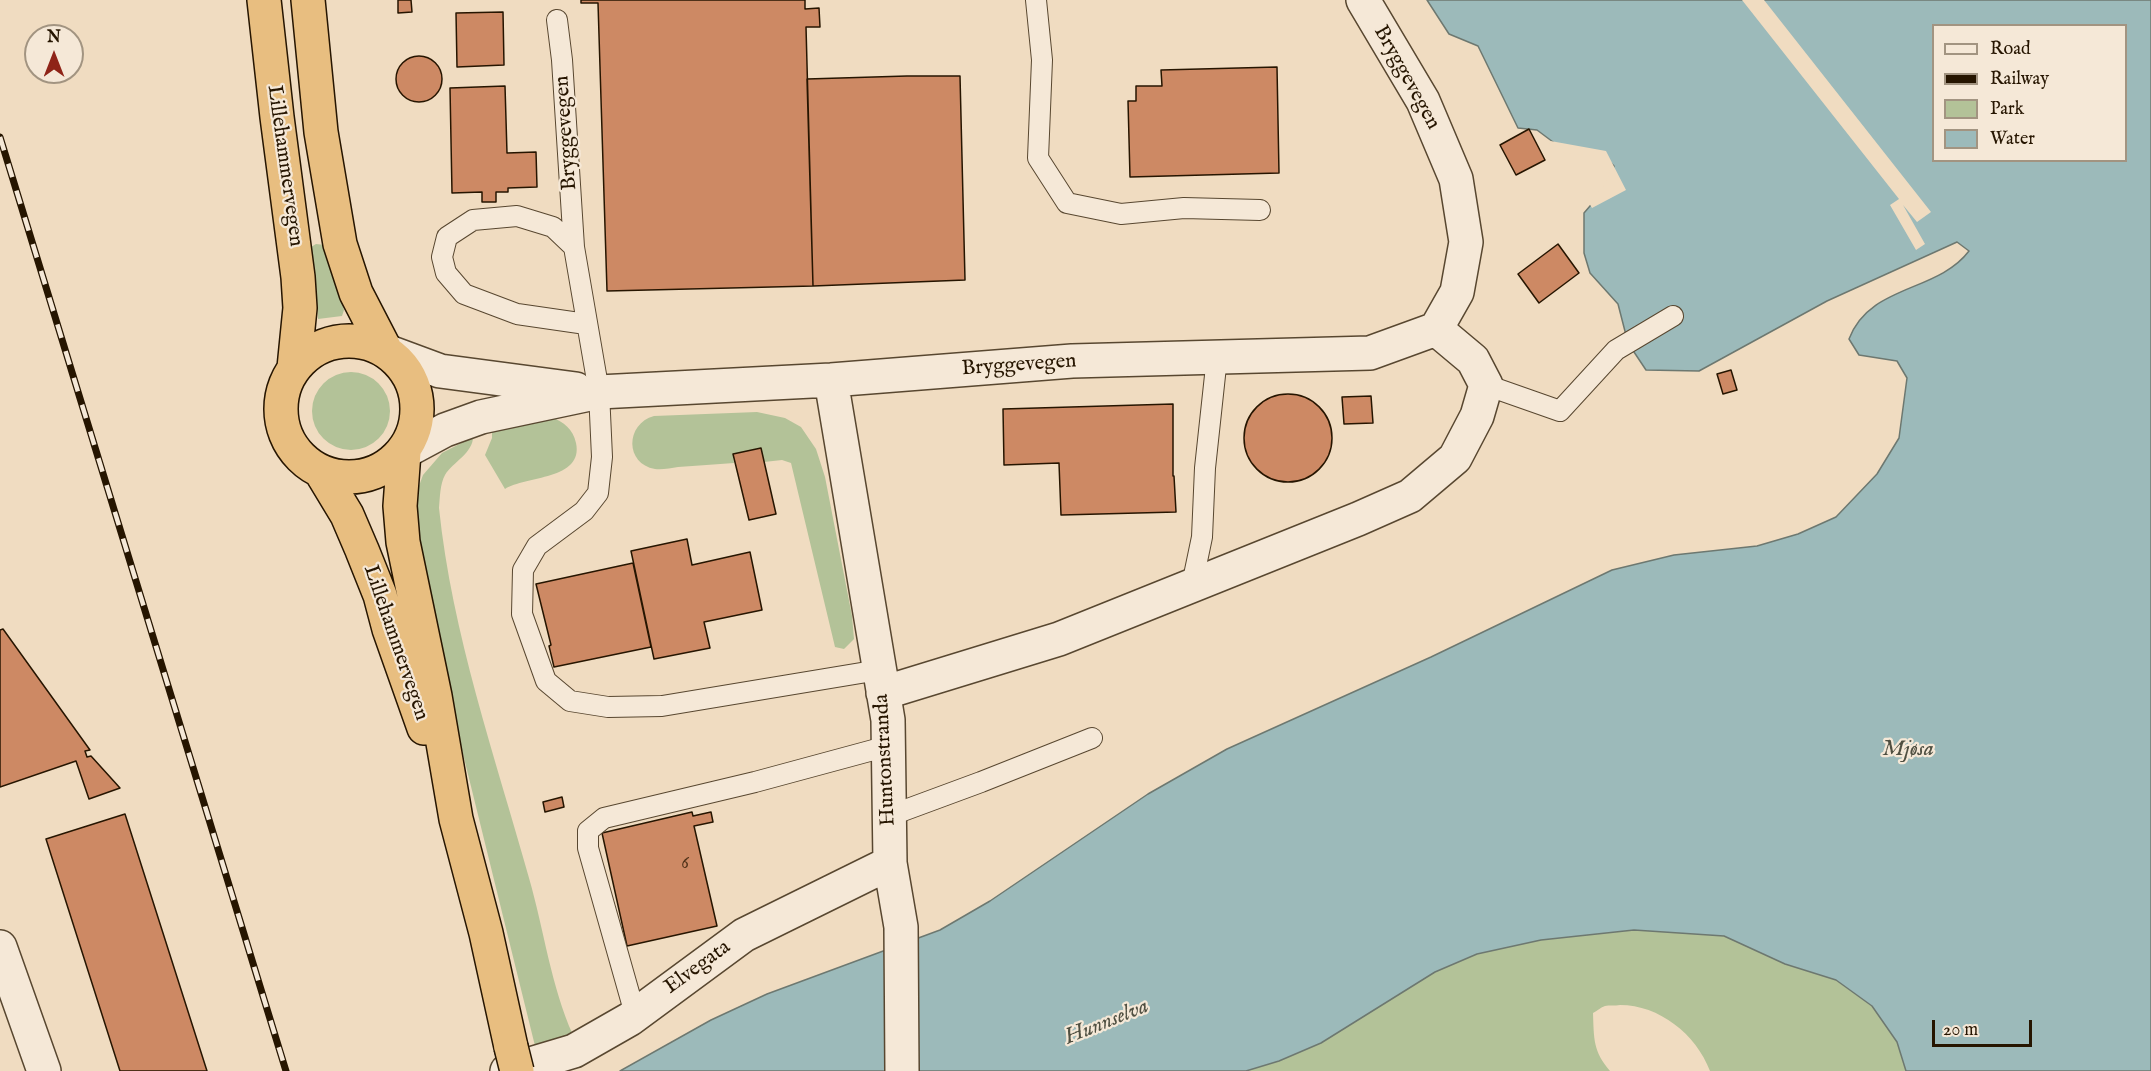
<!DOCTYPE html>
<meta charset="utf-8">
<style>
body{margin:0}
#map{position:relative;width:2151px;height:1071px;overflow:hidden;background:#f0dcc1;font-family:"IM FELL English",serif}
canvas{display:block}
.legend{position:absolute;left:1932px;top:24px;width:195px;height:138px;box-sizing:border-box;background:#f5e8d7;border:2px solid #a29481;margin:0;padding:8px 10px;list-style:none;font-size:18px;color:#261500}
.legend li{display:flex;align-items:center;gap:12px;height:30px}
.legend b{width:30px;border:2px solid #a29481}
.north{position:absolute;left:24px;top:24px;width:60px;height:60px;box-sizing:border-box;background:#f5e8d7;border:2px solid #a29481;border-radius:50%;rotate:0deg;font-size:16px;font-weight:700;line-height:24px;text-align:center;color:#261500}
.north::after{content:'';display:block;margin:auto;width:21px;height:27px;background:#8f2418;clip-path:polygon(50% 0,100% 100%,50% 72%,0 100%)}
.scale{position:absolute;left:1932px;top:1020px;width:100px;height:27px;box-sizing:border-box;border:3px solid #261500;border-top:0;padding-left:8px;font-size:18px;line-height:21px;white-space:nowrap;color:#261500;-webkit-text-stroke:4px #f5e8d7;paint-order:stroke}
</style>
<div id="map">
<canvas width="2151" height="1071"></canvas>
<ul class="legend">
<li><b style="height:8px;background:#f5e8d7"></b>Road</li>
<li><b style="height:8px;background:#261500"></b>Railway</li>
<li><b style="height:16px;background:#b3c298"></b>Park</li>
<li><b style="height:16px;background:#9cbaba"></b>Water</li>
</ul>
<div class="north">N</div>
<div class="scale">20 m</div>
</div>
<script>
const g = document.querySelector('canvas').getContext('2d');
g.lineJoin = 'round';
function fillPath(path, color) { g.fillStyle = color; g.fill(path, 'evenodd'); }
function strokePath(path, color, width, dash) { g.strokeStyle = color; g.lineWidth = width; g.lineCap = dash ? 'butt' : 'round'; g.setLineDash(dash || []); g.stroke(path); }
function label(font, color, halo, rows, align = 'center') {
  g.font = font + ' "IM FELL English",serif'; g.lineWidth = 4.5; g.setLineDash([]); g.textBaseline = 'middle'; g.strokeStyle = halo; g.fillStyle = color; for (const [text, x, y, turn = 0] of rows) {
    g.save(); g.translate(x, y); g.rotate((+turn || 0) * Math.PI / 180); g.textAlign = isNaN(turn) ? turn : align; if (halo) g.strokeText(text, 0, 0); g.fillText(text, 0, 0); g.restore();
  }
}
fillPath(new Path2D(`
 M316 244 325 245 344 310 342 316 318 319 315 282 310 250 311 247Z
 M312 411a39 39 0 1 1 78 0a39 39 0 1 1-78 0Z
 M757 412 785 418 801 427 816 449 825 477 852 616 854 639 844 649 835 647 791 463 782 460 764 462 761 448 733 454 734 463C716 464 697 466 678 467 671 468 662 470 655 469 625 464 625 424 654 416Z
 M551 417C564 422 573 429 576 443 584 480 525 476 505 489L485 455 492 438V430Z
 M473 437C473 453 453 462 445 475 440 484 440 497 439 508 452 634 495 756 529 878 544 930 551 986 573 1035L536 1050 427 608 415 528 416 494 423 475 442 453Z
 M1634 930 1724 936 1785 964 1836 980 1872 1006 1897 1042 1906 1071H1710C1696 1034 1659 1005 1620 1005 1615 1006 1609 1005 1605 1006 1601 1007 1597 1011 1593 1013 1594 1039 1593 1051 1610 1071H1246L1279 1061 1435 972 1477 954 1541 940Z`), '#b3c298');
const water = new Path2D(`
 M1427 0H2151V1071H1906L1897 1042 1872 1006 1836 980 1785 964 1724 936 1634 930 1541 940 1477 954 1435 972 1321 1043 1279 1061 1246 1071H620L711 1020 767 994 940 930 990 901 1148 794 1227 749 1431 657 1612 570 1674 555 1757 546 1798 534 1836 517 1877 474 1899 438 1907 378 1897 361 1859 355 1849 339C1870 284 1937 293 1969 251L1957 242 1827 301 1699 371 1646 370 1628 343 1618 304 1590 273 1584 253V213L1608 185 1614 166 1601 153 1565 151 1537 130 1518 128 1478 46 1449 34ZM1934 26H2126V160H1934Z`);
fillPath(water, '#9cbaba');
strokePath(water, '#6d7870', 1.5);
fillPath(new Path2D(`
 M1742 0H1764L1931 212 1917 222 1903 205 1925 244 1916 250 1890 205 1899 199Z
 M1545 140 1606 151 1626 190 1592 208 1589 203 1606 183 1611 167 1600 156 1564 153Z`), '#f0dcc1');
const building = new Path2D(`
 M398 0H411L412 12 398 13Z
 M581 0H805V9L819 8 820 27H806L813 286 607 291 598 3H581Z
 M503 12 504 65 457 67 456 13Z
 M396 79a23 23 0 1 1 46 0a23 23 0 1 1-46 0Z
 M1277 67 1279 173 1130 177 1128 101H1136V86H1162L1161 70Z
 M907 76H960L965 280 813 286 807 79Z
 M505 86 507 153 536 152 537 187 508 188V192H496V202H482V192L452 193 450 88Z
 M1529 129 1545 160 1516 175 1500 145Z
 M1558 244 1579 273 1539 303 1518 274Z
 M1731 370 1737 390 1723 394 1717 374Z
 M1244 438a44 44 0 1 1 88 0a44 44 0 1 1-88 0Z
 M1371 396 1373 423 1344 424 1342 397Z
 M1173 404V476H1174L1176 512 1061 515 1059 463 1004 465 1003 409Z
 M761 448 776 514 749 520 733 454Z
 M687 539 692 565 750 552 762 610 704 622 710 648 654 659 631 551Z
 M633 563 651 647 554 667 549 646 551 645 536 584Z
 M3 629 90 750 85 751 87 757 91 756 120 788 89 799 76 761 0 787V630Z
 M562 797 564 807 545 812 543 802Z
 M692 812 693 816 711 812 713 822 694 826 717 926 627 946 602 833Z
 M125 814 207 1071H120L46 839Z`);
fillPath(building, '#cd8964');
strokePath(building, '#261500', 1.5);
const service = new Path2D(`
 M1036 0 1042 60 1038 158 1067 203 1121 214 1184 208 1260 210
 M557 20 562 60 574 247
 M586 324 517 314 464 294 446 273 442 257 447 237 473 220 517 216 553 227 574 247 599 392 602 457 598 493 584 511 537 546 523 570 522 614 546 681 570 701 608 707 662 706 879 670
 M1486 385 1560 411 1616 350 1673 316
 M1192 585 1202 537 1205 468 1217 357
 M889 816 981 782 1092 738
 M635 1014 588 848V831L604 818 755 782 888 746`);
const minor = new Path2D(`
 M1363 0 1423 101 1456 179 1466 242 1457 292 1436 329
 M386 351 440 371 576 389
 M831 380 888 720 890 863 901 927 902 1071
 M404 452 445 430 481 417 599 392 831 380 1072 361 1370 353 1436 329 1473 360 1486 385 1477 416 1455 458 1410 496 1358 519 1059 639 883 693
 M0 947 44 1071
 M507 1071 574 1051 630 1019 744 935 890 863`);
const trunk = new Path2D(`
 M264 0 277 117 298 277 300 308 294 368
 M308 0 321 132 340 244 356 293 386 351
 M281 409a68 68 0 1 1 136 0a68 68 0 1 1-136 0Z
 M404 452 400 506 403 542 435 696 456 819 486 933 511 1047
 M321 472 347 515 362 550 380 595 389 629 424 728`);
strokePath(service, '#584730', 22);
strokePath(minor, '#584730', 36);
strokePath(trunk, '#261500', 36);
strokePath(service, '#f5e8d7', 20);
strokePath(minor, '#f5e8d7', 33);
strokePath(trunk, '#e8be80', 33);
const rail = new Path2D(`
 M0 137 286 1071`);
strokePath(rail, '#261500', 7);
strokePath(rail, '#f5e8d7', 4.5, [14]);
const trunkBridge = new Path2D(`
 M511 1047 517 1071`);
strokePath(trunkBridge, '#261500', 36, []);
strokePath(trunkBridge, '#e8be80', 33);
label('18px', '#503219', null, [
 ["6",685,864]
]);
label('21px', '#261500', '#f5e8d7', [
 ["Bryggevegen",1406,78,61],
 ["Bryggevegen",567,133,-94],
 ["Lillehammervegen",284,166,82],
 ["Bryggevegen",1019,366,-4],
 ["Lillehammervegen",395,643,71],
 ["Huntonstranda",886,760,-93],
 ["Elvegata",698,968,-36]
]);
label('italic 22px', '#4f4f41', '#f5e8d7', [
 ["Mjøsa",1908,750],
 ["Hunnselva",1107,1023,-22]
]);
</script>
